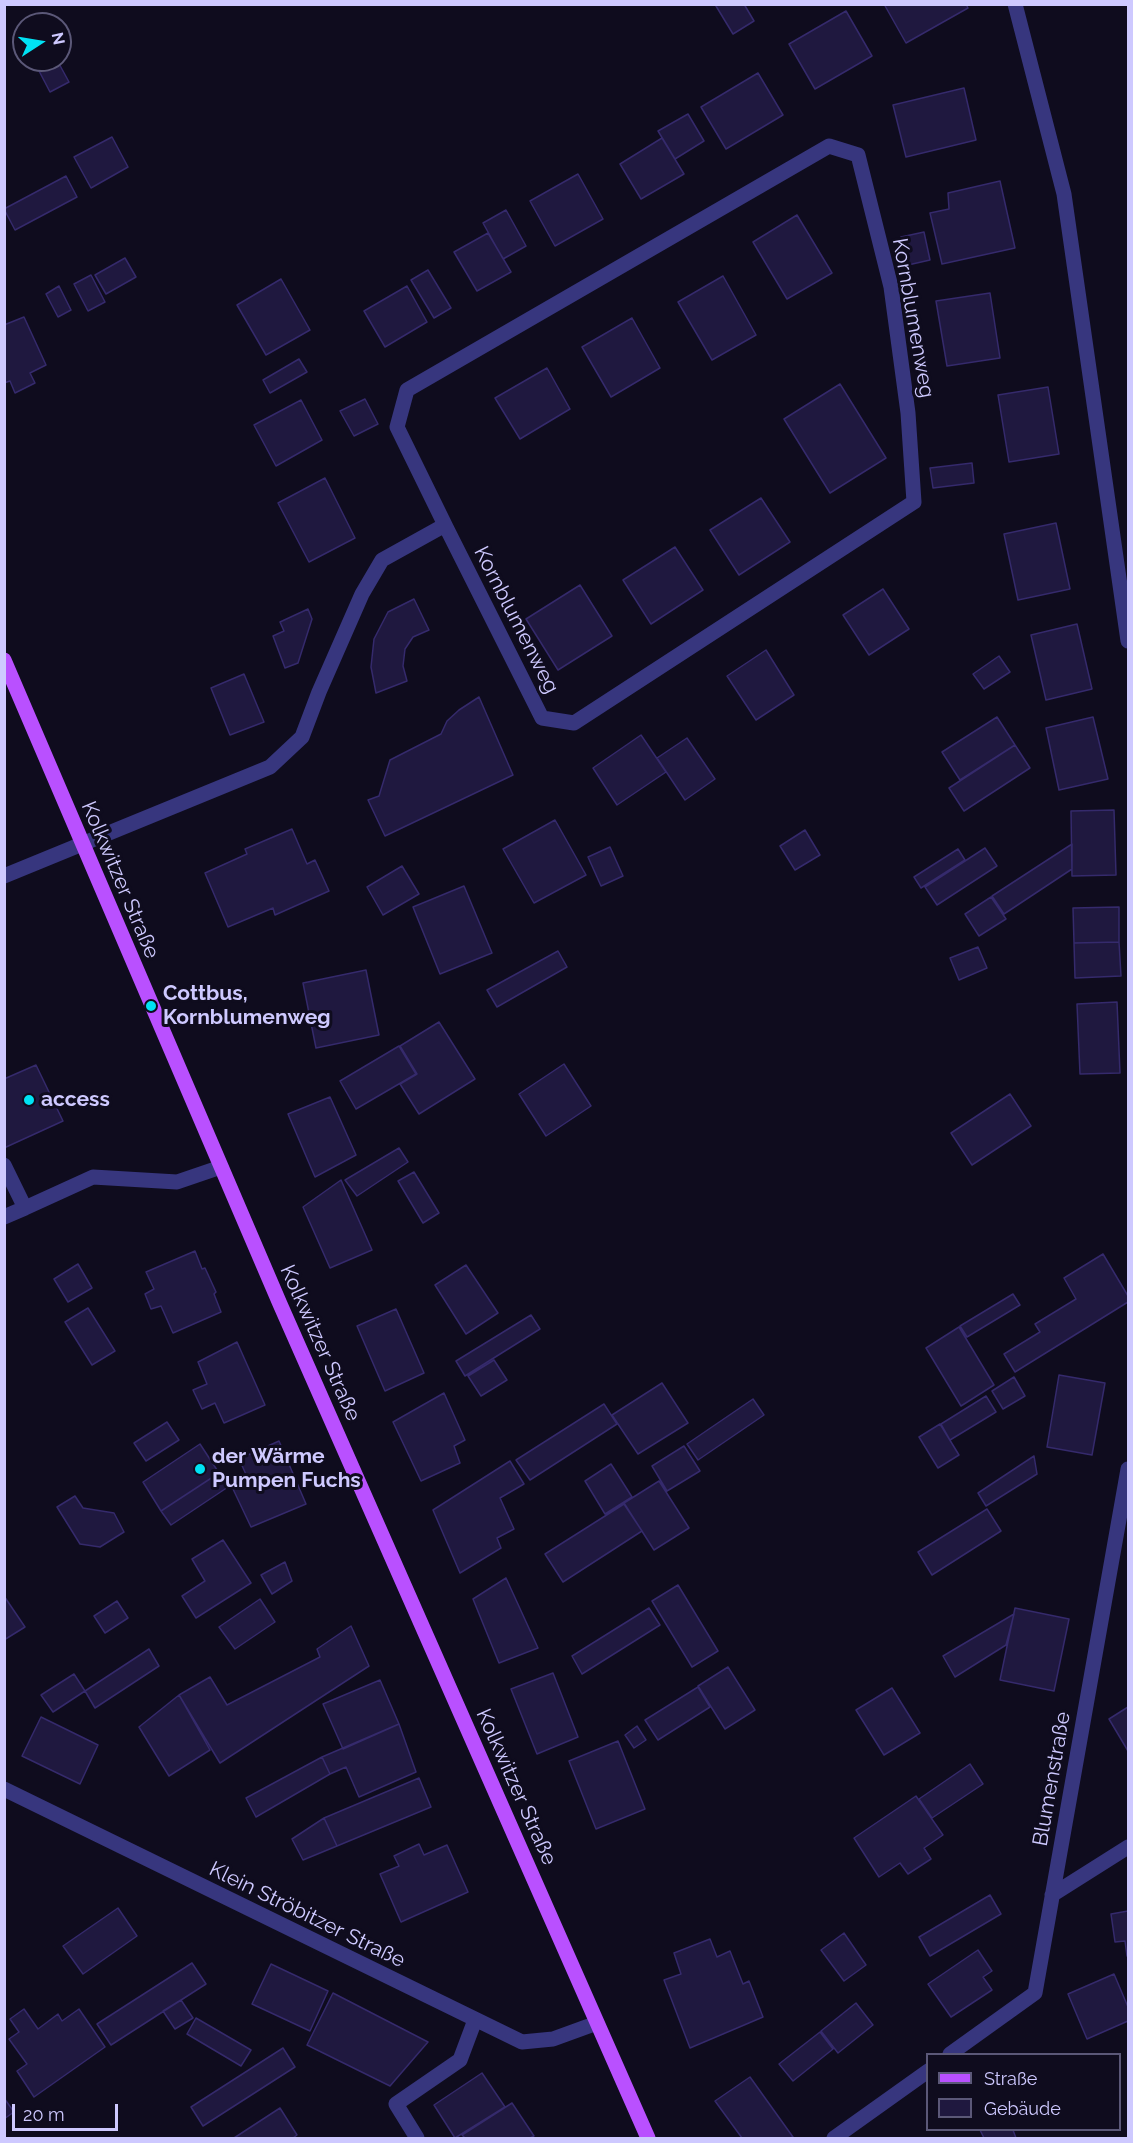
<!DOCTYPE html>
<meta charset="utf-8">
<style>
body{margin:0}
#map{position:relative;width:1133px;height:2143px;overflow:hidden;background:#0f0c1e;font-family:Raleway,sans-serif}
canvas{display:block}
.frame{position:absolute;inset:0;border:6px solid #cec9ff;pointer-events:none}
.legend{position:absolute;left:926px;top:2053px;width:195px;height:78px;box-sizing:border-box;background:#0f0c1e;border:2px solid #5b5878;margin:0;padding:8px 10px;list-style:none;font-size:18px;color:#cec9ff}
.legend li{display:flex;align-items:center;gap:12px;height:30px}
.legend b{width:30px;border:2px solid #5b5878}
.north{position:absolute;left:12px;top:12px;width:60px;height:60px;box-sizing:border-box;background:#0f0c1e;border:2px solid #5b5878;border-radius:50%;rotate:78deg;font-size:16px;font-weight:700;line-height:24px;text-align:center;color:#cec9ff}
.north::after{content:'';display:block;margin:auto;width:21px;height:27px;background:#00e2f4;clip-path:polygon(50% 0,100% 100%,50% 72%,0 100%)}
.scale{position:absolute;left:12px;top:2104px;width:106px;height:27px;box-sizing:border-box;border:3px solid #cec9ff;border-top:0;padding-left:8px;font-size:18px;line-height:21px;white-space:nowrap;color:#cec9ff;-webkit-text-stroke:4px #0f0c1e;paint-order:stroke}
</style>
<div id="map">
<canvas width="1133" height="2143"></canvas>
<div class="frame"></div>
<ul class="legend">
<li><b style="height:8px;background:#b950ff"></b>Straße</li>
<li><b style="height:16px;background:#1f183f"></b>Gebäude</li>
</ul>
<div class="north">N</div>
<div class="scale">20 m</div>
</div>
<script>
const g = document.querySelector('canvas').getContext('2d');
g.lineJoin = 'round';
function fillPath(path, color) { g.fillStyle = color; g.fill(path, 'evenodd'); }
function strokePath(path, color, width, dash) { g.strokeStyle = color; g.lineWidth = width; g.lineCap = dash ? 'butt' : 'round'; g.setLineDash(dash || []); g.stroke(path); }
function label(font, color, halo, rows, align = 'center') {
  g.font = font + ' Raleway,sans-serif'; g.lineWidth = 6; g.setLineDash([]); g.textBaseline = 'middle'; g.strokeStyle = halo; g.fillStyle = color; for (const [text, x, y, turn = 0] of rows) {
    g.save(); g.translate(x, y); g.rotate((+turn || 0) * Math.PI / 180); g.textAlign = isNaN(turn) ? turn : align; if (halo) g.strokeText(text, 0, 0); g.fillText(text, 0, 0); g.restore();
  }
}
const building = new Path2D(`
 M718 4H744L754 21 733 34 716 6Z
 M884 4H966L968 8 906 43Z
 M846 11 872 56 815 89 789 44Z
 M53 60H57L69 82 50 92 38 69Z
 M758 73 783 115 726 149 701 107Z
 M964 88 976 140 906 157 893 105Z
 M688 114 704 141 675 159 658 131Z
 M112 137 128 167 91 188 74 157Z
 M662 138 684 174 641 199 620 164Z
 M578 174 603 219 555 246 530 201Z
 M66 176 77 197 15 230 4 209Z
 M1000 181 1015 248 942 264 930 213 949 209 948 193Z
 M506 210 526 246 503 259 483 223Z
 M797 215 832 273 787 299 753 242Z
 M924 232 930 260 908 265 901 237Z
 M488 233 511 272 477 291 454 252Z
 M125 258 136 277 106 294 95 275Z
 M428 270 451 308 434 318 411 280Z
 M91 275 105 302 88 311 74 284Z
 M723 276 756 335 712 360 678 302Z
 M281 279 310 330 266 355 237 305Z
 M59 286 71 310 58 317 46 294Z
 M407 286 427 322 385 347 364 311Z
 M990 293 1000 358 947 366 936 301Z
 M24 317 46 365 30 373 35 383 15 393 10 381 4 383V325Z
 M632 318 660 368 611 397 582 347Z
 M299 359 307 372 270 393 263 380Z
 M547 368 570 409 520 439 495 398Z
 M840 384 886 458 830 493 784 419Z
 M1048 387 1059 454 1009 462 998 395Z
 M365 399 378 424 354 436 340 411Z
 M301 400 322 440 276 466 254 425Z
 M972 463 974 483 933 488 930 468Z
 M325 478 355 538 309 562 278 503Z
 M761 498 790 542 739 575 710 530Z
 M1056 523 1070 589 1018 600 1004 534Z
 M675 547 703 590 651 624 623 580Z
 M580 585 612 636 558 670 526 619Z
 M883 589 909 629 869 655 843 615Z
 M414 599 429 630 413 637 405 649 403 666 407 681 376 693 371 667 374 639 388 612Z
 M308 609 312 619 298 663 285 668 273 636 284 631 280 622Z
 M1077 624 1092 689 1046 700 1031 635Z
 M766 650 794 695 756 720 727 676Z
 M999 656 1010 672 984 689 973 674Z
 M244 674 264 722 230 735 211 688Z
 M479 697 513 775 385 836 368 800 379 796 390 760 441 734 447 721 459 710Z
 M997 717 1015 745 960 780 942 752Z
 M1093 717 1108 779 1059 790 1046 728Z
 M641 735 666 772 617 805 593 768Z
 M687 738 715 779 685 800 657 758Z
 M1015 745 1030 768 964 811 949 788Z
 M1114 810 1116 875 1072 876 1071 811Z
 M555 820 586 875 534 903 503 849Z
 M292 829 307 864 315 860 329 891 275 915 273 908 228 927 205 873 247 854 245 849Z
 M805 830 820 855 795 870 780 846Z
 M1072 844V869L1004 914 992 896Z
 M610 847 623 876 601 886 588 857Z
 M985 848 997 866 937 905 925 887Z
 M958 849 965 860 921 888 914 877Z
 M402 866 419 894 383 915 367 887Z
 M464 886 492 953 440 974 413 907Z
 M991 897 1006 919 979 936 965 914Z
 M1119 907V942L1074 943 1073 908Z
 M1119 942 1121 976 1075 978 1074 943Z
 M978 947 987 968 959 980 950 958Z
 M558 951 567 967 497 1007 487 990Z
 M366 970 379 1035 316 1048 303 983Z
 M1117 1002 1120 1073 1080 1074 1077 1004Z
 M439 1022 475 1079 419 1114 400 1084 417 1074 400 1046Z
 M399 1046 416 1074 356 1109 340 1081Z
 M564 1064 591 1106 546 1136 519 1094Z
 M36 1065 63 1121 4 1148V1079Z
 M1010 1094 1031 1126 972 1165 951 1133Z
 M330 1097 356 1155 315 1177 288 1114Z
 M399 1148 408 1162 357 1196 345 1180Z
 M414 1172 439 1213 423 1223 398 1181Z
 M341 1180 372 1250 330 1268 303 1207Z
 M195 1251 202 1269 205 1268 216 1292 214 1294 221 1312 173 1333 161 1306 151 1309 145 1294 154 1289 146 1272Z
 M1103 1254 1128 1296V1302L1015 1372 1004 1354 1040 1332 1035 1324 1076 1299 1064 1278Z
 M78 1264 92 1288 68 1302 54 1279Z
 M466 1265 498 1313 466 1334 435 1285Z
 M1013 1294 1020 1305 967 1337 960 1326Z
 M88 1308 115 1351 92 1365 65 1322Z
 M396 1309 424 1373 385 1391 357 1326Z
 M531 1315 540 1329 465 1376 456 1361Z
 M959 1327 994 1385 961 1406 926 1348Z
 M237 1342 265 1405 224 1423 215 1403 202 1409 193 1390 207 1384 198 1362Z
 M494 1360 507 1380 481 1396 468 1376Z
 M1059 1375 1105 1383 1092 1455 1047 1447Z
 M1014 1377 1025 1396 1003 1409 992 1391Z
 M662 1383 688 1423 638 1454 612 1415Z
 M444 1393 465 1440 454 1446 460 1463 421 1481 393 1422Z
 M986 1396 996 1412 950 1440 941 1424Z
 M753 1399 764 1415 698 1460 687 1444Z
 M604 1404 617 1424 530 1480 516 1460Z
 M167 1422 179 1440 146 1461 134 1443Z
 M940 1424 959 1455 938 1468 919 1437Z
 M279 1441 306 1504 251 1527 233 1489 249 1481 239 1459Z
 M200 1444 219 1473 161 1511 143 1482Z
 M684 1446 700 1471 667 1491 652 1466Z
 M1034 1456 1037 1474 986 1506 978 1493Z
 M510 1461 524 1484 500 1498 514 1529 497 1538 501 1548 460 1573 433 1510Z
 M611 1464 632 1497 605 1514 585 1481Z
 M219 1473 228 1487 171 1525 161 1511Z
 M659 1481 689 1528 654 1550 624 1503Z
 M75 1496 83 1508 114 1513 124 1532 100 1547 80 1544 57 1507Z
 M624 1504 642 1531 563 1582 545 1554Z
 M987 1509 1001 1531 932 1575 918 1552Z
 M223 1540 251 1583 196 1618 182 1596 205 1581 192 1559Z
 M285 1562 292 1581 272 1594 261 1575Z
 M506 1578 538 1648 499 1663 473 1599Z
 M678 1585 718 1651 692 1667 652 1601Z
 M4 1596 25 1627 4 1640Z
 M260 1599 275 1622 235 1649 219 1627Z
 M117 1601 128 1618 105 1633 94 1616Z
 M649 1608 660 1625 582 1674 572 1656Z
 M1015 1608 1069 1619 1054 1691 1000 1680Z
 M1014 1614 1006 1645 955 1677 943 1656Z
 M351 1626 369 1666 220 1763 179 1695 210 1677 227 1705 320 1657 317 1649Z
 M149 1649 159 1666 95 1708 85 1691Z
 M728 1667 755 1710 725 1729 698 1686Z
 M553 1673 578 1737 537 1754 511 1689Z
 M74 1674 85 1691 53 1712 41 1695Z
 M380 1680 399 1724 343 1749 323 1704Z
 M698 1687 710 1707 658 1740 645 1720Z
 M892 1688 920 1733 884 1755 856 1710Z
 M179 1695 210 1750 169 1776 139 1727Z
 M1128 1707V1751L1109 1719Z
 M41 1717 98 1745 80 1784 22 1756Z
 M399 1724 416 1772 359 1797 346 1767 330 1774 322 1757Z
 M637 1726 646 1740 634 1748 625 1735Z
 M618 1741 645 1809 596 1829 569 1761Z
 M322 1757 330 1774 256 1817 246 1798Z
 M970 1764 983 1784 932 1818 919 1799Z
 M419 1778 431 1807 337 1846 324 1818Z
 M916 1796 943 1835 924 1848 931 1859 908 1874 900 1863 879 1877 854 1838Z
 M324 1818 337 1846 303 1860 292 1839Z
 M419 1844 424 1855 447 1845 468 1892 401 1922 380 1874 399 1866 394 1856Z
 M990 1895 1001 1914 930 1956 919 1937Z
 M118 1908 137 1936 83 1974 63 1946Z
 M1128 1911V1955L1127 1956 1125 1941 1115 1942 1111 1914Z
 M844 1933 866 1965 844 1981 821 1950Z
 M710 1939 717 1957 730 1951 743 1984 749 1981 763 2017 690 2048 664 1980 681 1974 674 1953Z
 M978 1950 992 1971 983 1977 992 1990 951 2017 928 1984Z
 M192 1963 206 1984 111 2045 97 2024Z
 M271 1964 328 1991 310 2031 252 2004Z
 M1114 1974 1128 2007V2021L1087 2039 1068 1994Z
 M333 1993 428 2042 390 2086 307 2045Z
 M181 2000 193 2018 175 2029 163 2011Z
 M856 2003 873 2025 838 2053 821 2031Z
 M24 2009 38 2029 58 2014 62 2021 79 2009 105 2047 34 2097 17 2071 27 2064 9 2039 19 2032 10 2019Z
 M196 2018 251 2050 241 2066 187 2034Z
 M820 2032 833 2049 793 2081 779 2064Z
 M283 2048 295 2067 203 2126 191 2107Z
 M482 2073 505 2107 455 2138 434 2105Z
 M750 2077 793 2137 790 2138H742L715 2101Z
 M4 2098 14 2112 4 2119Z
 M512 2103 534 2136 530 2138H465L462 2135Z
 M280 2108 297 2135 293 2138H234Z
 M980 2130H1013L1016 2138H984Z`);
fillPath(building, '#1f183f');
strokePath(building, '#352a6c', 1.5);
strokePath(new Path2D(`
 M1015 4 1064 194 1128 641
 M4 876 270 767 302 737 319 692 362 594 382 560 445 525 397 427 407 390 829 146 858 155 891 287 908 413 914 502 574 723 542 718 445 525
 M4 1165 25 1208 93 1177 177 1182 221 1167
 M4 1217 25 1208
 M4 1789 522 2042 553 2039 597 2023
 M1052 1895 1128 1847
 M950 2054 1035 1993 1128 1469
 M417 2138 396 2104 460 2060 475 2020
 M834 2138 928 2071`), '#37367e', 15);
strokePath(new Path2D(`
 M4 660 280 1304 648 2138`), '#b950ff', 15);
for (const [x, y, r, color] of [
 [151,1006,6,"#00e2f4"],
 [29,1100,6,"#00e2f4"],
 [200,1469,6,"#00e2f4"]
]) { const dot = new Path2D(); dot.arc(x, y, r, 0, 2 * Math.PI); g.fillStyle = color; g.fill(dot); strokePath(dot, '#0f0c1e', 2); }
label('21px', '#cec9ff', '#0f0c1e', [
 ["Kornblumenweg",913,318,80],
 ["Kornblumenweg",516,620,63],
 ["Kolkwitzer Straße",120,880,67],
 ["Kolkwitzer Straße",320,1343,66],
 ["Blumenstraße",1052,1779,-80],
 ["Kolkwitzer Straße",516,1787,66],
 ["Klein Ströbitzer Straße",307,1915,26]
]);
label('bold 21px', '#cec9ff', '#0f0c1e', [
 ["Cottbus,",163,994],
 ["Kornblumenweg",163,1018],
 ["access",41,1100],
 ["der Wärme",212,1457],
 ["Pumpen Fuchs",212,1481]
], 'left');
</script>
